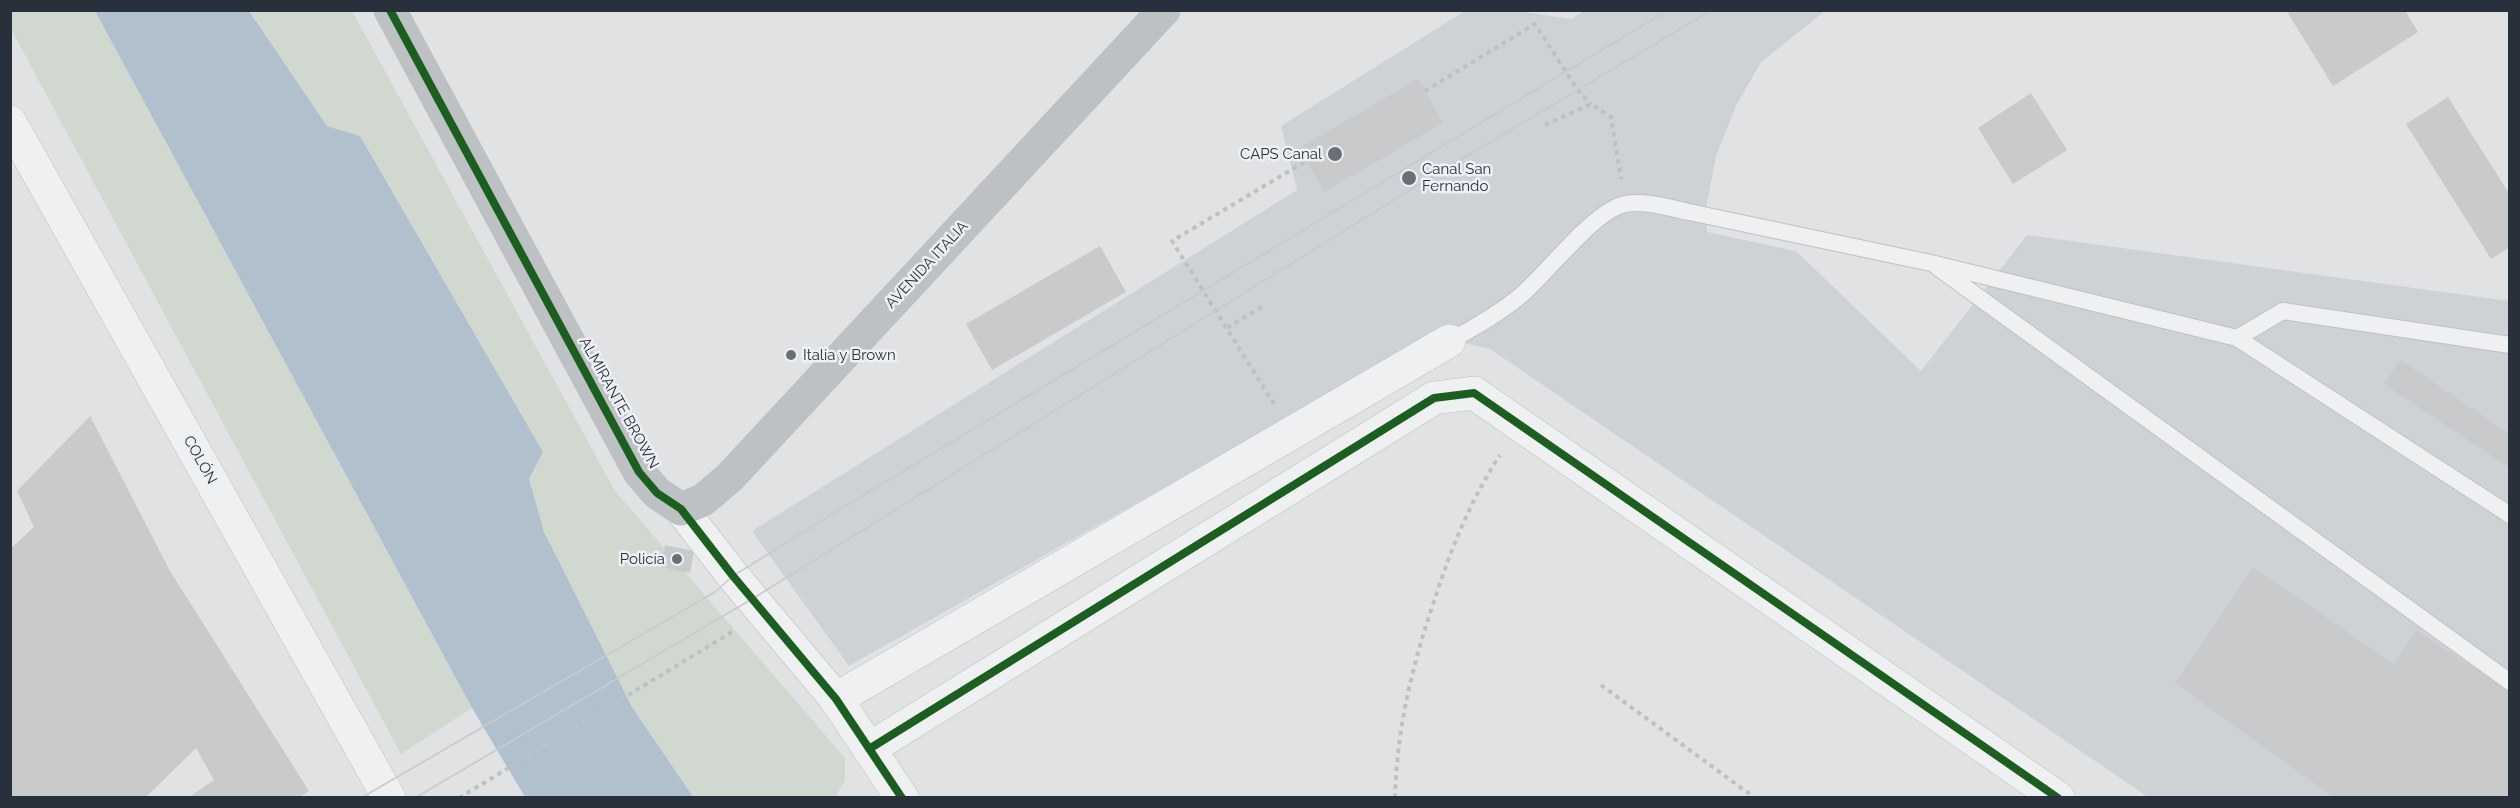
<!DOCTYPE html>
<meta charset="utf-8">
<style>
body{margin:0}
#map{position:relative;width:2520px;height:808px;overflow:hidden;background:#e0e2e4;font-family:Raleway,sans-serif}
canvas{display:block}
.frame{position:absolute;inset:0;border:12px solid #28313b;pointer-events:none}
</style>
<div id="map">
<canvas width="2520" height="808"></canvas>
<div class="frame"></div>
</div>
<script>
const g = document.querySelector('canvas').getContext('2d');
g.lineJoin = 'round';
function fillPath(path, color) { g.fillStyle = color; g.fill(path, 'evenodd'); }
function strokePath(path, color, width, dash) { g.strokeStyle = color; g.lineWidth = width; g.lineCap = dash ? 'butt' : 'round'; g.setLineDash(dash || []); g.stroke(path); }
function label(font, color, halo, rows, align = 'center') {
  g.font = font + ' Raleway,sans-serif'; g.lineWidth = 5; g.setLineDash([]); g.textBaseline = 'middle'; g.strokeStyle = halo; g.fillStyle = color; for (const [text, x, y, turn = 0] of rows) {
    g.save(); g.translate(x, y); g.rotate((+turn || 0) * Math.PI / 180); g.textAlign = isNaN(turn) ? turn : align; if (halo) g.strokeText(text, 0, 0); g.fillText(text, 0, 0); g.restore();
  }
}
fillPath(new Path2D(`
 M1585 10 1825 11 1761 62 1736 106 1716 156 1706 209 1707 232 1796 251 1921 371 2027 235 2509 301V797H2148L1490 349 1433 335 849 666 752 531 1297 190 1281 126 1465 11H1517L1571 19Z`), '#ced2d7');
fillPath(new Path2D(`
 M10 11H95L472 708 401 754 11 29Z
 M249 11H352L615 491 845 758V781L835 797 693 798 690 794 632 707 543 532 529 479 543 452 360 136 327 126Z`), '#d1d8d0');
fillPath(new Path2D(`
 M95 11H249L327 126 360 136 543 452 529 479 544 532 632 707 693 797H525L472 708Z`), '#b0c0cd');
fillPath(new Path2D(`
 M2286 10H2405L2418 32 2333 86Z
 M1418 79 1443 123 1324 192 1299 148Z
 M2031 93 2067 150 2013 184 1978 128Z
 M2448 97 2510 195V247L2491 259 2406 124Z
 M1100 246 1126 292 992 370 966 324Z
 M2400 360 2510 434V468L2384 384Z
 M90 416 170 571 309 791 298 798H188L214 780 196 748 145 798H10V549L34 527 17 491Z
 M665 545 694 551 690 573 661 567Z
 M2253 567 2394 664 2416 630 2510 691V798H2335L2175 683Z`), '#c8cacc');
const lane = new Path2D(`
 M1937 267 2510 682
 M2237 338 2510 515
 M1449 341C1474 328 1498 314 1519 297 1546 275 1593 211 1625 204 1645 200 1670 208 1689 212L1931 263 2237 338 2283 311 2510 345`);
const street = new Path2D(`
 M10 122 389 798
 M681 509 733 576 836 699 902 798
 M836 699 1449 341
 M869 749 1434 398 1474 393 2058 798`);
strokePath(lane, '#bec0c2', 18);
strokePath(street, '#bec0c2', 34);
strokePath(new Path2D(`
 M1425 91 1535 24 1577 89 1591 104
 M1545 125 1591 104 1611 117 1621 179
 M1227 328 1262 307
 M1274 404 1172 241 1306 161
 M1601 685 1755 798
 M459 798 732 632
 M1395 798C1397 727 1412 667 1434 601 1451 549 1470 501 1500 455`), '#bec1c3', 4, [4.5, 4.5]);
strokePath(lane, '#eff0f1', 16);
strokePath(street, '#eff0f1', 33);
strokePath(new Path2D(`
 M390 10 639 472 657 493 681 509 703 500 730 477 1164 10`), '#bec1c4', 33);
strokePath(new Path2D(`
 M361 798 715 592 733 576 826 518 1668 10
 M415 798 752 599 1413 188 1712 10`), '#c8cacc', 1.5);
strokePath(new Path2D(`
 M390 10 639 472 657 493 681 509 733 576 836 699 902 798
 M869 749 1434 398 1474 393 2058 798`), '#1b5e20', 8);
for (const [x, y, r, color] of [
 [1335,154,8,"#686f76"],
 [1409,178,8,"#686f76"],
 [791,355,6,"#686f76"],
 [677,559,6,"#686f76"]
]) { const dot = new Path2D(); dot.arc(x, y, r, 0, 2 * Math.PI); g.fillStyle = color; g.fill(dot); strokePath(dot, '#edf0f4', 2); }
label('15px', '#28313b', '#edf0f4', [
 ["CAPS Canal",1322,154],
 ["Canal San",1422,169,"left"],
 ["Fernando",1422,186,"left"],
 ["Italia y Brown",803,355,"left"],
 ["Policía",665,559]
], 'right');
label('15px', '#28313b', '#edf0f4', [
 ["AVENIDA ITALIA",927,265,-47],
 ["ALMIRANTE BROWN",619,403,61],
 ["COLÓN",200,460,61]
]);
</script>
